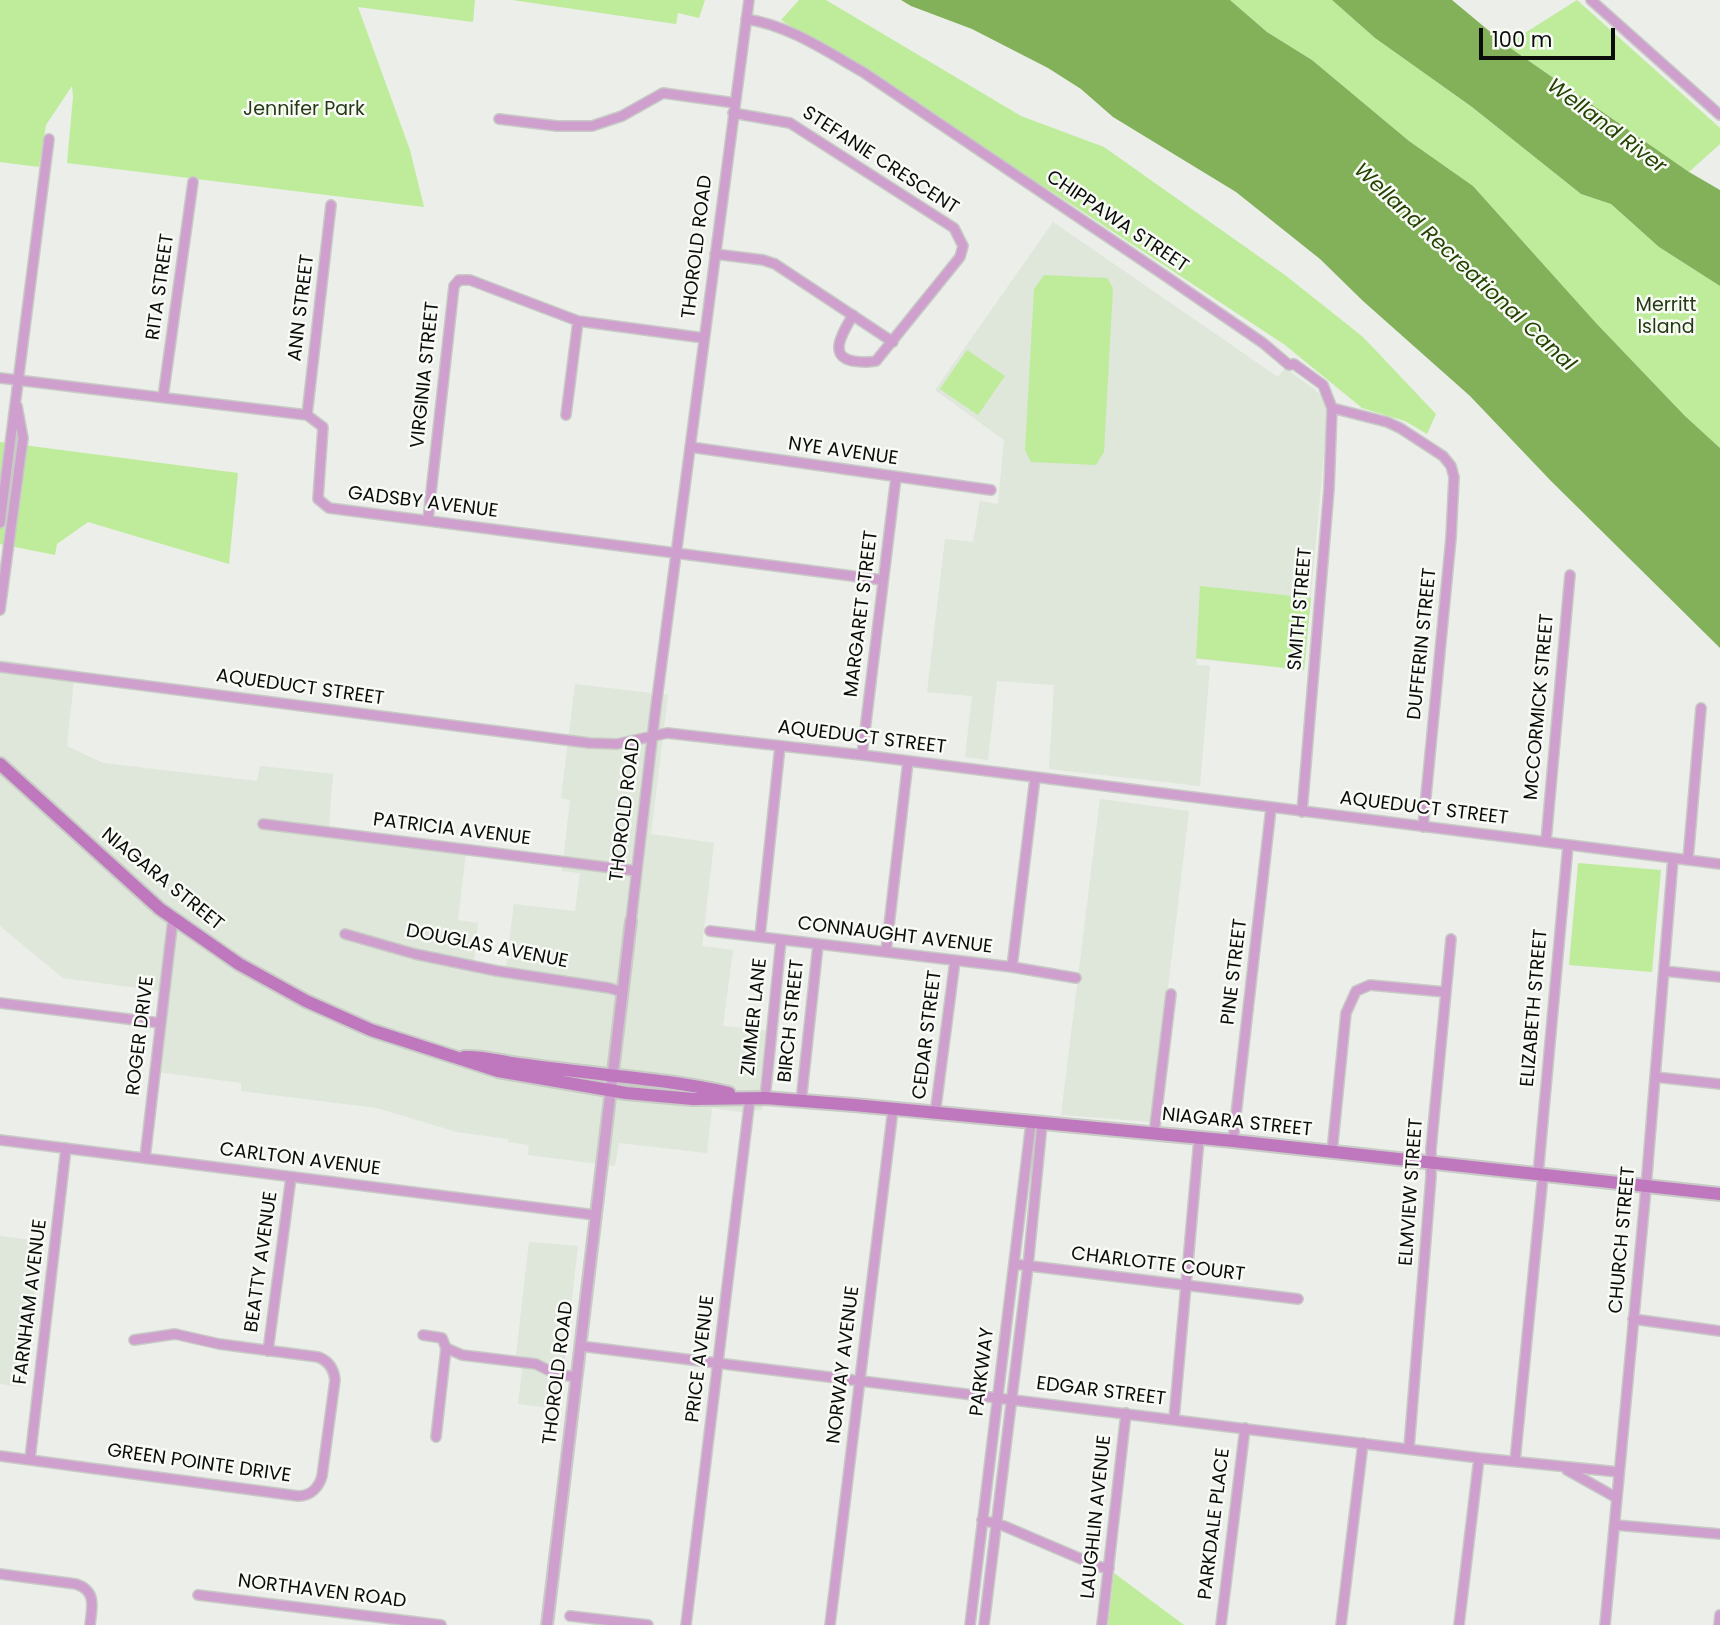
<!DOCTYPE html>
<style>
body{margin:0}
#map{position:relative;width:1720px;height:1625px;overflow:hidden;background:#ebeee9;font-family:Poppins,sans-serif}
canvas{display:block}
.scale{position:absolute;left:1479px;top:28px;width:136px;height:32px;box-sizing:border-box;border:4px solid #0c0d0b;border-top:0;padding-left:9px;font-size:21px;line-height:24px;white-space:nowrap;color:#0c0d0b;-webkit-text-stroke:5px #f8fbf6;paint-order:stroke}
</style>
<div id="map">
<canvas width="1720" height="1625"></canvas>
<div class="scale">100 m</div>
</div>
<script>
const g = document.querySelector('canvas').getContext('2d');
g.lineJoin = 'round';
function fillPath(path, color) { g.fillStyle = color; g.fill(path, 'evenodd'); }
function strokePath(path, color, width, dash) { g.strokeStyle = color; g.lineWidth = width; g.lineCap = dash ? 'butt' : 'round'; g.setLineDash(dash || []); g.stroke(path); }
function label(font, color, halo, rows, align = 'center') {
  g.font = font + ' Poppins,sans-serif'; g.lineWidth = 5; g.setLineDash([]); g.textBaseline = 'middle'; g.strokeStyle = halo; g.fillStyle = color; for (const [text, x, y, turn = 0] of rows) {
    g.save(); g.translate(x, y); g.rotate((+turn || 0) * Math.PI / 180); g.textAlign = isNaN(turn) ? turn : align; if (halo) g.strokeText(text, 0, 0); g.fillText(text, 0, 0); g.restore();
  }
}
fillPath(new Path2D(`
 M1053 222 1278 377 1285 368 1314 389 1322 397 1326 407 1327 421 1304 670 1196 659 1197 665 1210 666 1200 786 1049 769 1054 685 997 681 988 760 965 757 972 696 927 692 945 539 973 542 980 501 998 504 1004 440 935 390Z
 M0 660 75 670 67 746 103 763 257 781 260 766 333 774 329 827 467 844 458 920 478 923 474 961 506 966 514 904 575 911 580 873 562 871 570 800 561 798 575 684 668 695 651 834 714 843 702 946 733 950 723 1026 771 1031 762 1110 741 1112 712 1108 707 1153 619 1143 615 1166 528 1155 529 1145 508 1142V1139L457 1132 377 1108 241 1091V1083L150 1071 160 991 63 978 0 926Z
 M1100 799 1189 811 1152 1122 1061 1115Z
 M0 1236 41 1241 23 1387 0 1384Z
 M529 1242 578 1246 559 1409 518 1404 524 1356 516 1355Z`), '#dfe6da');
fillPath(new Path2D(`
 M0 0H475L473 22 358 7 410 150 424 207 67 163 73 97 72 86 46 125 39 167 0 162Z
 M512 0H705L699 18 678 13 676 24Z
 M799 0H826L1021 116 1104 147 1285 275 1363 337 1436 414 1427 434 1405 421 1362 408 1285 345 1068 202 781 20Z
 M1230 0H1332L1375 38 1472 107 1581 194 1611 204 1659 247 1720 286V448L1685 416 1596 323 1473 186 1409 141 1312 60 1267 32Z
 M1577 0 1720 128V144L1689 172 1506 45Z
 M1044 275 1107 278 1113 288 1104 452 1096 465 1031 462 1025 450 1034 289Z
 M967 350 1005 376 978 415 940 389Z
 M0 442 238 473 229 564 88 522 57 544 55 555 0 544Z
 M1200 586 1311 598 1304 670 1196 658Z
 M1578 863 1661 870 1652 972 1569 965Z
 M1114 1573 1184 1625H1108Z`), '#beec9b');
fillPath(new Path2D(`
 M901 0H1230L1267 32 1312 60 1409 141 1473 186 1596 323 1685 416 1720 448V648L1551 481 1470 396 1363 301 1320 259 1236 192 1113 117 1081 89 1048 68 972 29 911 6Z
 M1332 0H1452L1506 45 1689 172 1720 190V286L1659 247 1611 204 1581 194 1472 107 1375 38Z`), '#82b15a');
const minor = new Path2D(`
 M1591 0 1720 115
 M746 19C788 25 826 51 863 72L1164 275 1263 343 1289 365 1294 364 1323 385 1332 408 1329 489 1302 812
 M733 113 790 123 954 228 963 246 960 257 876 361C868 363 861 362 853 361 826 356 845 329 853 315
 M499 119 557 126H592L622 116 663 93 735 103
 M715 254 763 260 775 264 893 342
 M0 378 307 415 323 427 318 499 329 508 883 580
 M163 397 193 182
 M1332 408 1387 422 1400 428 1443 456 1451 466 1454 477 1451 538 1423 827
 M307 415 331 205
 M566 415 578 321
 M690 447 991 490
 M428 520 454 286 459 280H470L578 321 704 338
 M0 523 49 139
 M0 610 23 438 17 406
 M0 667 589 743 617 744 667 733 862 755 1720 864
 M862 755 896 477
 M263 824 637 871
 M1546 841 1570 575
 M1688 860 1701 708
 M631 921 655 714 749 0
 M710 931 1012 967 1076 978
 M345 934 415 954 497 971 609 988 623 992
 M760 936 780 746
 M886 952 908 761
 M1012 967 1035 778
 M1664 971 1720 977
 M0 1003 160 1023
 M1655 1077 1720 1084
 M765 1098 781 940
 M801 1102 818 945
 M935 1114 955 961
 M1154 1134 1171 994
 M0 1140 595 1215
 M1233 1141 1271 808
 M1332 1152 1346 1013 1356 991 1370 985 1445 992
 M145 1158 173 919
 M1538 1175 1568 845
 M1014 1264 1298 1299
 M1633 1319 1720 1331
 M423 1335 442 1338 446 1348 462 1355 536 1364 556 1374 576 1377
 M580 1346 1479 1458 1619 1472
 M268 1351 291 1177
 M1174 1419 1199 1139
 M436 1437 446 1348
 M1409 1448 1431 1177V1149L1451 939
 M0 1456 298 1496C311 1496 319 1487 322 1476L335 1380C334 1369 329 1361 318 1357L219 1344 175 1334 134 1340
 M30 1459 66 1148
 M1515 1461 1543 1175
 M1567 1470 1617 1498
 M982 1520 1004 1526 1100 1567 1109 1568
 M1615 1525 1720 1534
 M0 1574 76 1584C97 1591 92 1607 90 1625
 M198 1595 441 1625
 M570 1616 648 1625
 M686 1625 750 1098
 M830 1625 893 1109
 M970 1625 1031 1123
 M984 1625 1028 1266 1042 1124
 M1102 1625 1126 1413
 M1221 1625 1245 1428
 M1341 1625 1363 1443
 M1459 1625 1479 1458
 M1605 1625 1645 1199 1673 859
 M1719 1625 1720 1615`);
const tertiary = new Path2D(`
 M547 1625 631 921`);
const secondary = new Path2D(`
 M0 764 160 909 239 964 306 1001 371 1030 498 1071 626 1093 693 1099 765 1098 854 1105 1233 1141 1720 1194
 M464 1057C486 1056 505 1063 527 1065 594 1075 663 1078 729 1093`);
strokePath(minor, '#c7cac5', 12);
strokePath(tertiary, '#c7cac5', 14);
strokePath(secondary, '#c7cac5', 16);
strokePath(minor, '#cfa0ce', 9);
strokePath(tertiary, '#cfa0ce', 10);
strokePath(secondary, '#bf78be', 12);
label('19px', '#263915', '#f8fbf6', [
 ["Jennifer Park",304,110],
 ["Merritt",1666,306],
 ["Island",1666,328]
]);
label('19px', '#0c0d0b', '#f8fbf6', [
 ["STEFANIE CRESCENT",880,161,33],
 ["CHIPPAWA STREET",1117,222,34],
 ["THOROLD ROAD",698,247,-83],
 ["RITA STREET",161,287,-82],
 ["ANN STREET",302,308,-83],
 ["VIRGINIA STREET",426,375,-84],
 ["NYE AVENUE",843,452,8],
 ["GADSBY AVENUE",423,503,7],
 ["SMITH STREET",1301,609,-85],
 ["MARGARET STREET",862,614,-83],
 ["DUFFERIN STREET",1423,644,-84],
 ["AQUEDUCT STREET",300,688,8],
 ["MCCORMICK STREET",1540,707,-85],
 ["AQUEDUCT STREET",862,738,7],
 ["AQUEDUCT STREET",1424,809,7],
 ["THOROLD ROAD",626,810,-83],
 ["PATRICIA AVENUE",452,830,7],
 ["NIAGARA STREET",162,880,39],
 ["CONNAUGHT AVENUE",895,936,7],
 ["DOUGLAS AVENUE",487,947,11],
 ["PINE STREET",1235,972,-83],
 ["ELIZABETH STREET",1535,1008,-85],
 ["ZIMMER LANE",755,1017,-84],
 ["BIRCH STREET",792,1021,-84],
 ["CEDAR STREET",928,1035,-83],
 ["ROGER DRIVE",141,1036,-83],
 ["NIAGARA STREET",1237,1123,6],
 ["CARLTON AVENUE",300,1160,7],
 ["ELMVIEW STREET",1412,1192,-86],
 ["CHURCH STREET",1623,1240,-85],
 ["BEATTY AVENUE",262,1262,-82],
 ["CHARLOTTE COURT",1158,1265,7],
 ["FARNHAM AVENUE",31,1302,-83],
 ["PRICE AVENUE",701,1359,-83],
 ["NORWAY AVENUE",844,1365,-83],
 ["PARKWAY",983,1372,-83],
 ["THOROLD ROAD",559,1373,-83],
 ["EDGAR STREET",1101,1392,7],
 ["GREEN POINTE DRIVE",199,1464,8],
 ["LAUGHLIN AVENUE",1097,1517,-84],
 ["PARKDALE PLACE",1215,1524,-83],
 ["NORTHAVEN ROAD",322,1592,7]
]);
label('italic 21px', '#244201', '#f8fbf6', [
 ["Welland River",1606,127,37],
 ["Welland Recreational Canal",1464,268,43]
]);
</script>
